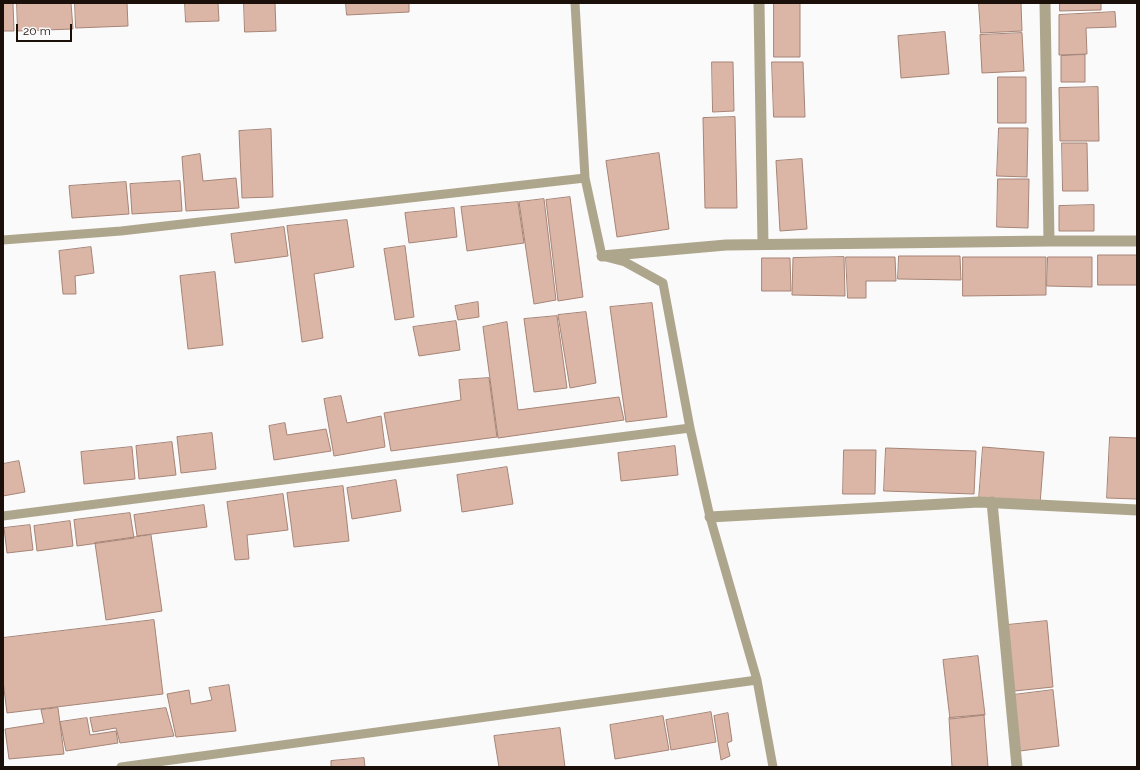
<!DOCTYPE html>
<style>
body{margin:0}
#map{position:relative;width:1140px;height:770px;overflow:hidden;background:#fafafa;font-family:Raleway,sans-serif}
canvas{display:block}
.frame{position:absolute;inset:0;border:4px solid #1b0f09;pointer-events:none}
.scale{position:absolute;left:16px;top:24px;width:56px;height:18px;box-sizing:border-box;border:2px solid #1b0f09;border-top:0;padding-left:5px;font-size:12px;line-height:14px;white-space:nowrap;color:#1b0f09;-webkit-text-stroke:3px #fafafa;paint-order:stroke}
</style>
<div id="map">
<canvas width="1140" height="770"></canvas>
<div class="frame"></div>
<div class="scale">20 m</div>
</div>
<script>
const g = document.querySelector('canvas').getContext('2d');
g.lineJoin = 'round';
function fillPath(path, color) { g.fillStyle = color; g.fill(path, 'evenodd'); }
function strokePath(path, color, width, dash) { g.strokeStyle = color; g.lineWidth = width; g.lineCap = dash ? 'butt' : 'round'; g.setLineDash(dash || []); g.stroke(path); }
const building = new Path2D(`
 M3 3H13L14 31H3Z
 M17 3H71L73 29 18 31Z
 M75 3H127L128 26 76 28Z
 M185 3H218L219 21 186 22Z
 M244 3H275L276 31 245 32Z
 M346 3H409V12L347 15Z
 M774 3H800V57H774Z
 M979 3H1021L1022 31 981 33Z
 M1060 3H1101V10L1060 11Z
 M1115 12 1116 27 1086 28 1087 54 1059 55V15Z
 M945 32 949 74 901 78 898 36Z
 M1022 33 1024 71 982 73 980 35Z
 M1085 55V82H1061V56Z
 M712 62H733L734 111 713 112Z
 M772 62H803L805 117H774Z
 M998 77H1026V123H998Z
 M1098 87 1099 141H1060L1059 88Z
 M735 117 737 208H705L703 118Z
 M999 128H1028L1027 177 997 176Z
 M271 129 273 197 242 198 239 131Z
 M1062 143H1087L1088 191H1063Z
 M659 153 669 229 617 237 606 161Z
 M200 154 203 181 236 178 239 208 186 211 182 157Z
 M802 159 807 229 780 231 776 161Z
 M998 179H1029L1028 228 997 227Z
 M180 181 182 211 132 214 130 184Z
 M126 182 129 214 72 218 69 186Z
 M570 197 583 297 558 301 546 200Z
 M544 199 556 300 534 304 519 202Z
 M518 202 524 243 467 251 461 207Z
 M1094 205V231H1059V206Z
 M454 208 457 237 409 243 405 213Z
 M347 220 354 267 314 274 323 338 302 342 287 226Z
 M284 227 288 256 235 263 231 234Z
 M405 246 414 317 395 320 384 249Z
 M91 247 94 273 75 276 76 294H63L59 251Z
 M1098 255H1137V285H1098Z
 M899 256H960L961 280 898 279Z
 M844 257 845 296 792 295 793 258Z
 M846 257H895L896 281H866V298H848Z
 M963 257H1046V295L963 296Z
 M1048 257H1092V287L1047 286Z
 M762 258H790L791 291H762Z
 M215 272 223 345 188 349 180 276Z
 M478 302 479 317 458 320 455 306Z
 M652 303 667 417 626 422 610 307Z
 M586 312 596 383 570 388 558 315Z
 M557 316 567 388 534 392 524 319Z
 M456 321 460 350 419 356 413 327Z
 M507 322 518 410 619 397 624 420 498 438 483 327Z
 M489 378 497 437 391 451 384 413 461 400 459 380Z
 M341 396 347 423 381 416 385 447 334 456 324 399Z
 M285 423 287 435 326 429 331 451 274 460 269 426Z
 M212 433 216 469 181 473 177 437Z
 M1110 437 1137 438V499L1107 498Z
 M172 442 176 475 139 479 136 446Z
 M675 446 678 475 621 481 618 453Z
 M132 447 135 479 84 484 81 452Z
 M983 447 1044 452 1040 504 979 499Z
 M886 448 976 451 974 494 884 491Z
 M844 450H876L875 494H843Z
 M19 461 25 492 3 496V464Z
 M507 467 513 504 462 512 457 475Z
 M396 480 401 511 352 519 347 488Z
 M343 486 349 541 294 547 287 493Z
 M283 494 288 530 247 535 249 559 235 560 227 502Z
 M204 505 207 527 137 536 134 515Z
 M130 513 134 538 77 546 74 520Z
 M70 521 73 546 37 551 34 526Z
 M30 525 33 550 7 553 4 528Z
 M151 535 162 611 106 620 95 543Z
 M154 620 163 694 7 713 3 681V638Z
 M1047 621 1053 687 1014 691 1007 625Z
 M978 656 985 715 950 719 943 660Z
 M229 685 236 731 176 737 167 694 189 690 191 704 212 700 209 688Z
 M1053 690 1059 746 1020 751 1013 695Z
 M58 708 64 754 9 759 5 729 44 723 41 710Z
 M166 708 174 736 120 743 116 728 93 732 90 718Z
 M711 712 716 742 671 750 666 720Z
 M728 713 732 741 727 743 730 756 721 760 714 716Z
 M984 715 988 767H952L949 718Z
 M663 716 669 750 615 759 610 725Z
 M87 718 90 735 116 731 118 743 66 751 60 722Z
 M560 728 565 767H499L494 736Z
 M364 758 365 767H331V761Z`);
fillPath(building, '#dbb6a7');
strokePath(building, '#a68476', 1);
strokePath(new Path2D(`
 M575 3 585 178 602 256 625 262 663 283 690 428
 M3 240 121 231 585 178
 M3 516 690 428 710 517 757 680 773 767
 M121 767 757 680`), '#aea68c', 9);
strokePath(new Path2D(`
 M759 3 763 244
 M1049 241H1137
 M602 256 726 245 1049 241 1045 3
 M992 502 1017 767
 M710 517 979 502 1137 510`), '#aea68c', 11);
</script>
